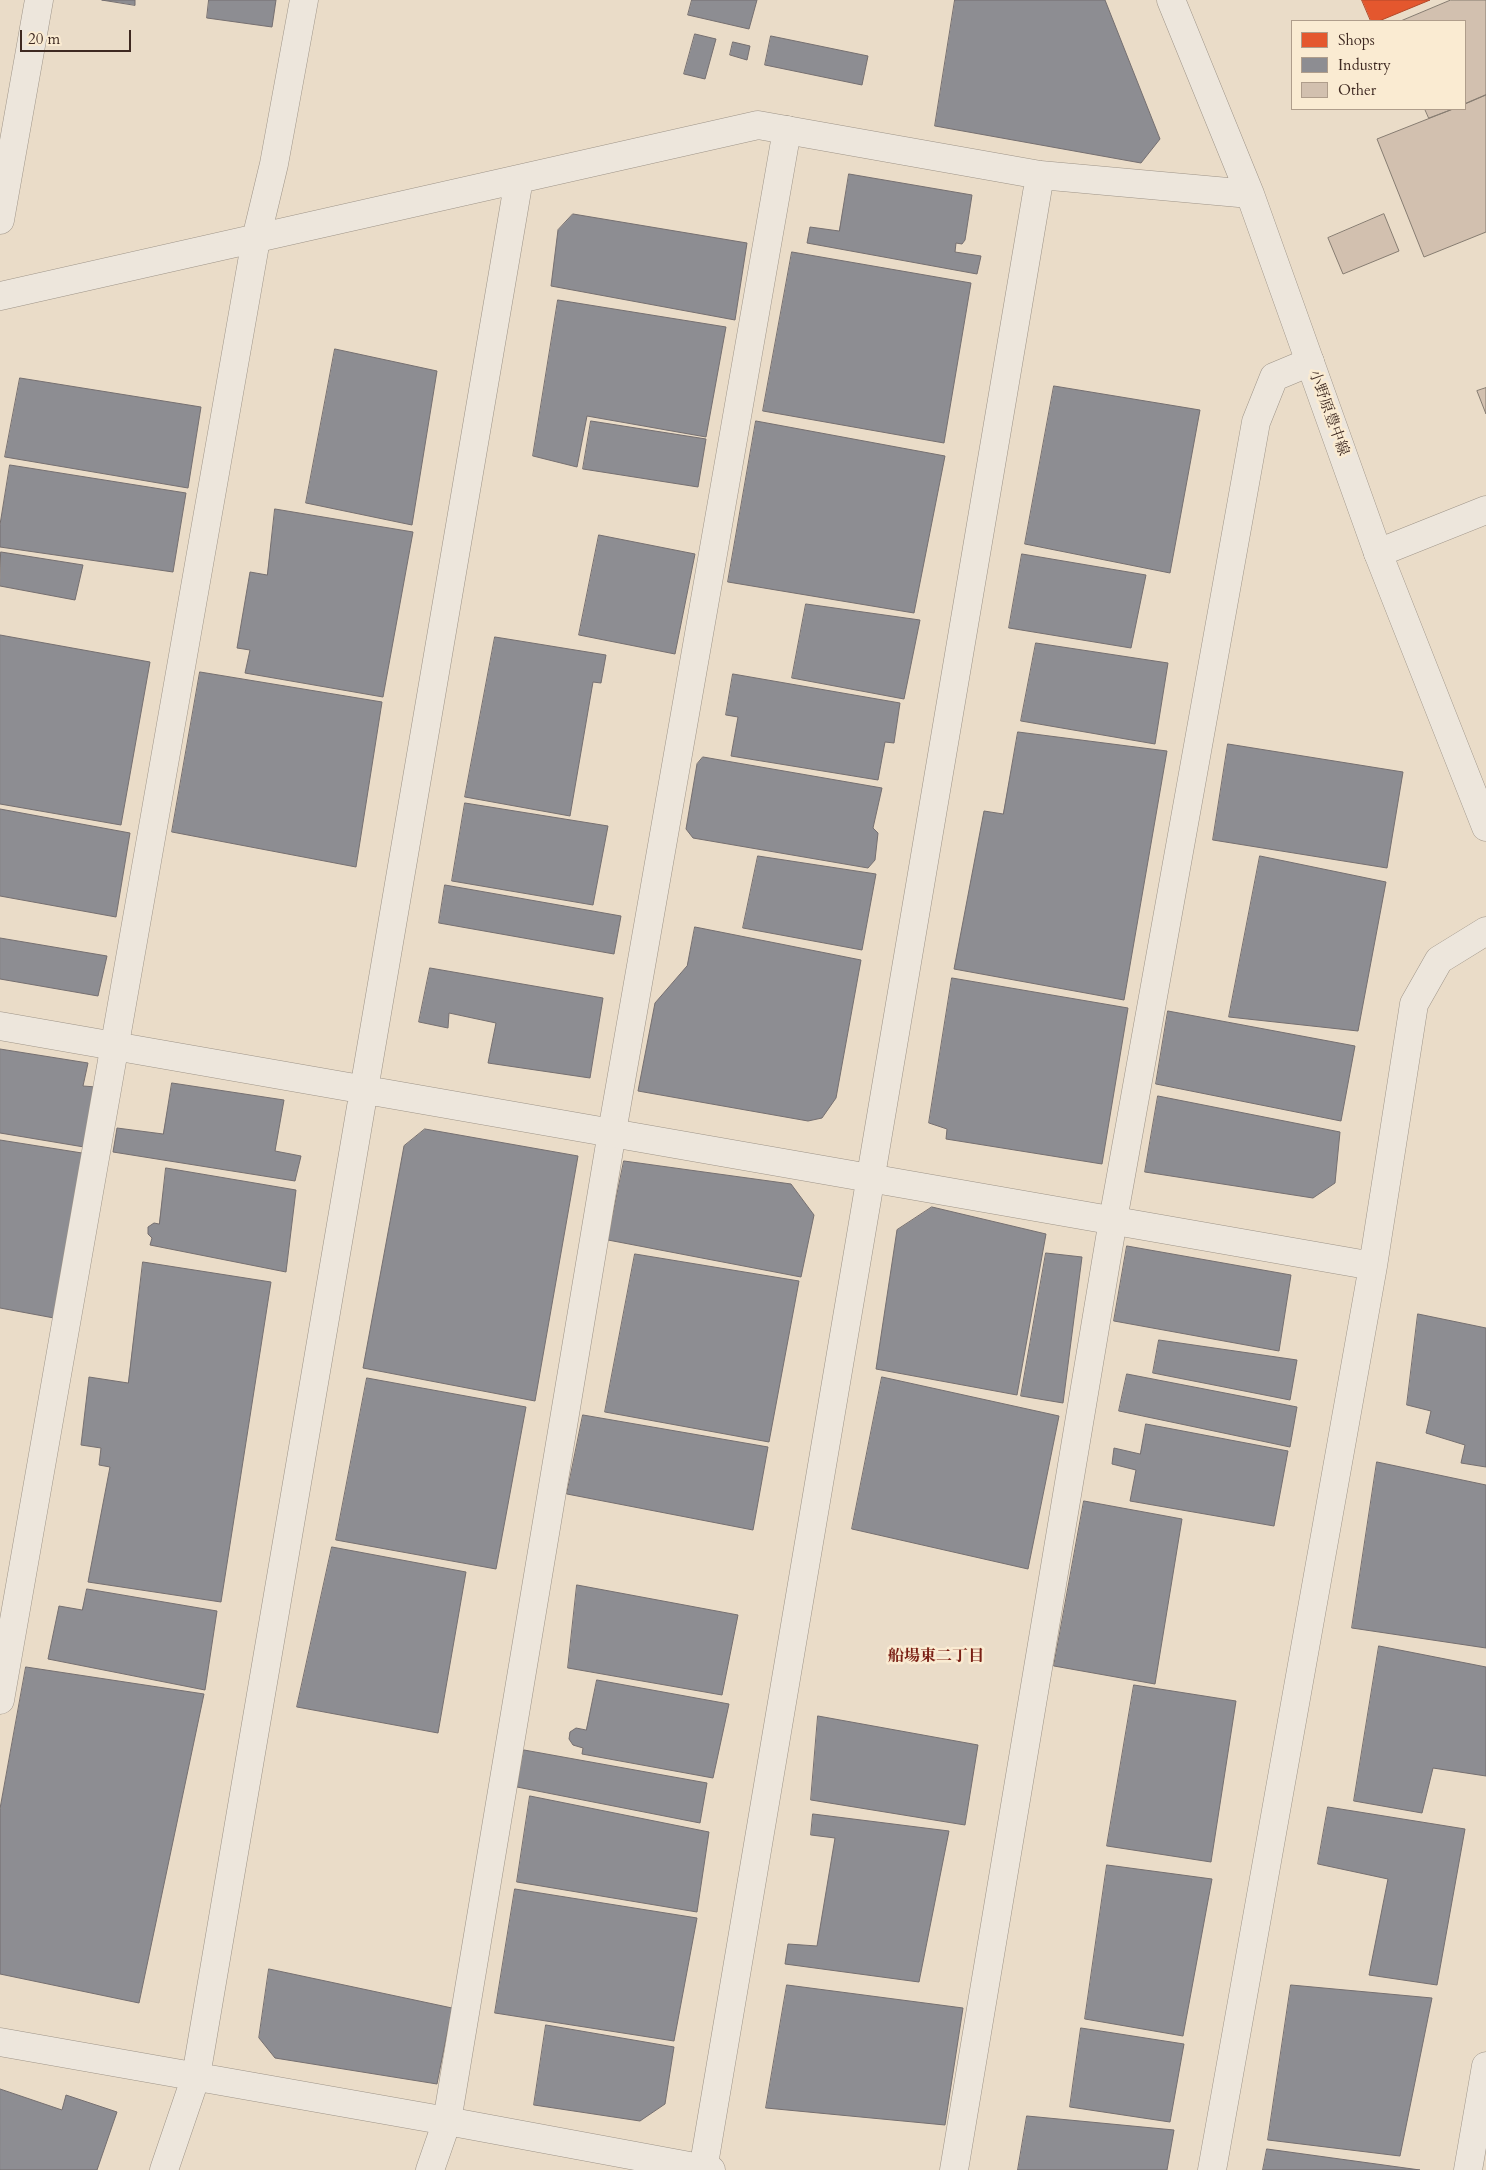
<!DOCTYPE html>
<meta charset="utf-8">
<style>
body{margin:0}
#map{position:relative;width:1486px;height:2170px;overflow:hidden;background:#eadcc8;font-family:Cardo,serif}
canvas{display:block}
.legend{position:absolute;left:1291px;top:20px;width:175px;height:90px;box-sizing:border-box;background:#faebd2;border:1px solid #af9d8b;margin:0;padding:6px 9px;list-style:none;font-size:15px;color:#3e2921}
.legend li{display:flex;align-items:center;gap:10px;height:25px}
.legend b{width:25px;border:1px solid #af9d8b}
.scale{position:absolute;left:20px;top:30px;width:111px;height:22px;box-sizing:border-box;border:2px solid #3e2921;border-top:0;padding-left:6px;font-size:15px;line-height:18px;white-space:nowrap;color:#3e2921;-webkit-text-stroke:4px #faebd2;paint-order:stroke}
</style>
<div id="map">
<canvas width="1486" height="2170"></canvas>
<ul class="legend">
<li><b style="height:14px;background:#e4572e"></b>Shops</li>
<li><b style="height:14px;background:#8d8d92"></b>Industry</li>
<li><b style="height:14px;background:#d2c0af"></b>Other</li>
</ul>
<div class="scale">20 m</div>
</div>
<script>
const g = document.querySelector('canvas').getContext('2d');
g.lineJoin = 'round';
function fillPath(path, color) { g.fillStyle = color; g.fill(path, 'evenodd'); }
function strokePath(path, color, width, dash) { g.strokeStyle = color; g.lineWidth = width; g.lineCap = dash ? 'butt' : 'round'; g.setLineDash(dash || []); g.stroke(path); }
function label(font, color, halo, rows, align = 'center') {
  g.font = font + ' Cardo,"Noto Serif JP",serif'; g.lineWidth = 5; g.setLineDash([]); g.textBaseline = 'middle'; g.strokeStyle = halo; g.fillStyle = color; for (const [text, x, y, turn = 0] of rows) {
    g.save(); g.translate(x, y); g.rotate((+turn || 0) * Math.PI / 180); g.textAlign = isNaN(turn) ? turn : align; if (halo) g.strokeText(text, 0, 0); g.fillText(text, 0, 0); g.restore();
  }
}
const shops = new Path2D(`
 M1362 0H1430L1379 21H1371Z`);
fillPath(shops, '#e4572e');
strokePath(shops, '#b2492a', 1);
const industry = new Path2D(`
 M102 0H135V5Z
 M209 0H276L272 27 207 18Z
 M692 0H757L749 29 688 15Z
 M955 0H1105L1160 139 1141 163 935 126Z
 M695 34 716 39 705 79 684 74Z
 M771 36 868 56 862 85 765 65Z
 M733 42 750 46 747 60 730 55Z
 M849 174 972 195 965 240 962 244 956 243 955 252 981 256 977 274 807 243 810 227 839 231Z
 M573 214 747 243 735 320 551 286 558 230Z
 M792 252 971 283 944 443 763 411Z
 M558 300 726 327 706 437 587 416 577 467 533 456Z
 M335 349 437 371 412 525 306 503Z
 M20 378 201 407 188 488 5 457Z
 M1054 386 1200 410 1170 573 1025 544Z
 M591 421 706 439 698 487 583 469Z
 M756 421 945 456 914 613 728 582Z
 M10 465 186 493 173 572 0 547V525Z
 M275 509 413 532 383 697 245 673 250 650 237 648 250 572 267 575Z
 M599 535 695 554 675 654 579 635Z
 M1 552 83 565 75 600 0 586Z
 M1022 554 1146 575 1131 648 1009 628Z
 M806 604 920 620 904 699 792 678Z
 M0 635 150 662 121 825 0 804Z
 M495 637 606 655 601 683 593 682 570 816 465 797Z
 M1036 643 1168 663 1155 744 1021 721Z
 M200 672 382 702 356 867 172 832Z
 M733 674 900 703 894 743 885 742 878 780 731 756 738 717 726 715Z
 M1018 732 1167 751 1124 1000 954 969 984 811 1003 814Z
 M1228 744 1403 772 1387 868 1213 840Z
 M703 757 882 788 873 828 878 833 875 860 868 868 693 838 686 829 697 764Z
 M465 803 608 826 593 905 452 881Z
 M0 809 130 833 116 917 0 896Z
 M758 856 876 874 862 950 743 928Z
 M1260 856 1386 882 1358 1031 1229 1017Z
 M445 885 621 916 614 954 439 923Z
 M695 927 861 960 836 1098 822 1118 808 1121 638 1091 655 1003 687 966Z
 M0 938 107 956 98 996 0 979Z
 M430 968 603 998 590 1078 488 1063 496 1023 449 1013 448 1028 419 1022Z
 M952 978 1128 1008 1102 1164 946 1139 947 1129 929 1123Z
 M1168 1011 1355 1046 1341 1121 1156 1084Z
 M0 1049 88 1063 83 1086 96 1087 84 1147 0 1133Z
 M172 1083 284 1100 275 1151 301 1156 295 1181 113 1152 117 1128 163 1134Z
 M1158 1096 1340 1132 1335 1183 1313 1198 1145 1172Z
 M425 1129 578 1156 535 1401 363 1368 404 1146Z
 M0 1140 82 1153 54 1318 0 1308Z
 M624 1161 791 1184 814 1215 801 1277 608 1240Z
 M166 1168 296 1190 286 1272 150 1245 152 1238 148 1234V1227L154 1223 159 1224Z
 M932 1207 1046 1234 1017 1395 876 1369 897 1230Z
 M1127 1246 1291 1275 1279 1351 1114 1321Z
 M1046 1253 1082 1257 1063 1403 1021 1396Z
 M635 1254 799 1281 769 1442 605 1412Z
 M143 1262 271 1282 221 1602 88 1582 110 1467 99 1465 101 1448 81 1445 89 1377 128 1383Z
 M1418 1314 1486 1328V1467L1461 1463 1465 1445 1426 1433 1431 1411 1407 1405Z
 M1159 1340 1297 1360 1290 1400 1153 1373Z
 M1127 1374 1297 1407 1290 1447 1119 1411Z
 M882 1377 1059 1416 1028 1569 852 1529Z
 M367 1378 526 1407 496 1569 336 1540Z
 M583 1415 768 1447 753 1530 567 1494Z
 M1146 1424 1288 1451 1274 1526 1130 1501 1136 1470 1112 1464 1114 1448 1140 1454Z
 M1377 1462 1486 1485V1648L1352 1628Z
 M1084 1501 1182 1519 1155 1684 1054 1666Z
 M332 1547 466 1572 438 1733 297 1707Z
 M577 1585 738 1615 722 1695 568 1668Z
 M87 1589 217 1611 205 1690 48 1659 59 1606 82 1610Z
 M1379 1646 1486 1667V1776L1433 1768 1422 1813 1354 1801Z
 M26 1667 204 1694 139 2003 0 1974V1809Z
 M597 1680 729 1704 713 1778 582 1754 583 1748 573 1745 569 1739 570 1732 576 1728 586 1730Z
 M1134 1685 1236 1701 1211 1862 1107 1846Z
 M818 1716 978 1745 965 1825 811 1800Z
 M524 1750 707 1783 700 1823 517 1787Z
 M530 1796 709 1832 697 1912 517 1882Z
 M1328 1807 1465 1829 1437 1985 1369 1975 1388 1879 1318 1864Z
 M813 1814 949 1831 919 1982 785 1964 788 1944 817 1946 835 1838 811 1835Z
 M1107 1865 1212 1879 1183 2036 1085 2019Z
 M515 1889 697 1918 674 2041 495 2013Z
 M269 1969 452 2008 437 2084 275 2058 259 2038Z
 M787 1985 963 2008 945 2125 766 2108Z
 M1291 1985 1432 1998 1400 2156 1268 2140Z
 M546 2025 674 2047 665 2104 640 2121 534 2105Z
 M1081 2028 1184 2044 1170 2122 1070 2107Z
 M0 2089 62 2110 66 2095 117 2112 97 2170H0Z
 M1027 2116 1174 2130 1167 2170H1018Z
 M1267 2149 1420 2170H1263Z`);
fillPath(industry, '#8d8d92');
strokePath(industry, '#756f70', 1);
const building = new Path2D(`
 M1451 0H1486V95L1465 104V21H1401Z
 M1486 95V232L1424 257 1377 139 1453 109H1465V104Z
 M1425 109H1453L1429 118Z
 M1384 214 1399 251 1343 274 1328 238Z
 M1486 388V414L1477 391Z`);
fillPath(building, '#d2c0af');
strokePath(building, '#867c71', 1);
const minor = new Path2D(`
 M1378 553 1486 510
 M0 1700 256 239
 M430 2170 447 2121 612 1132 787 130
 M954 2170 1113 1220 1256 422 1274 377 1310 362
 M1468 2170 1486 2066`);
const tertiary = new Path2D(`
 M1171 0 1250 194 1378 553 1486 827
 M0 220 39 0
 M256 239 274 164 304 0
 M0 296 758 125 1040 175 1250 194
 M0 1026 1373 1266
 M0 2042 447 2121 711 2170
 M164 2170 196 2076 519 179
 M703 2170 1040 175
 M1212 2170 1373 1266 1414 1004 1439 960 1486 931`);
strokePath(minor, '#9e9488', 29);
strokePath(tertiary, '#9e9488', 29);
strokePath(minor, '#ede6dc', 28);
strokePath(tertiary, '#ede6dc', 28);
label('15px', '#3e2921', '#faebd2', [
 ["小野原豊中線",1328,413,70]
]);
label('bold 16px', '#7a1f14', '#faebd2', [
 ["船場東二丁目",936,1657]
]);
</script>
